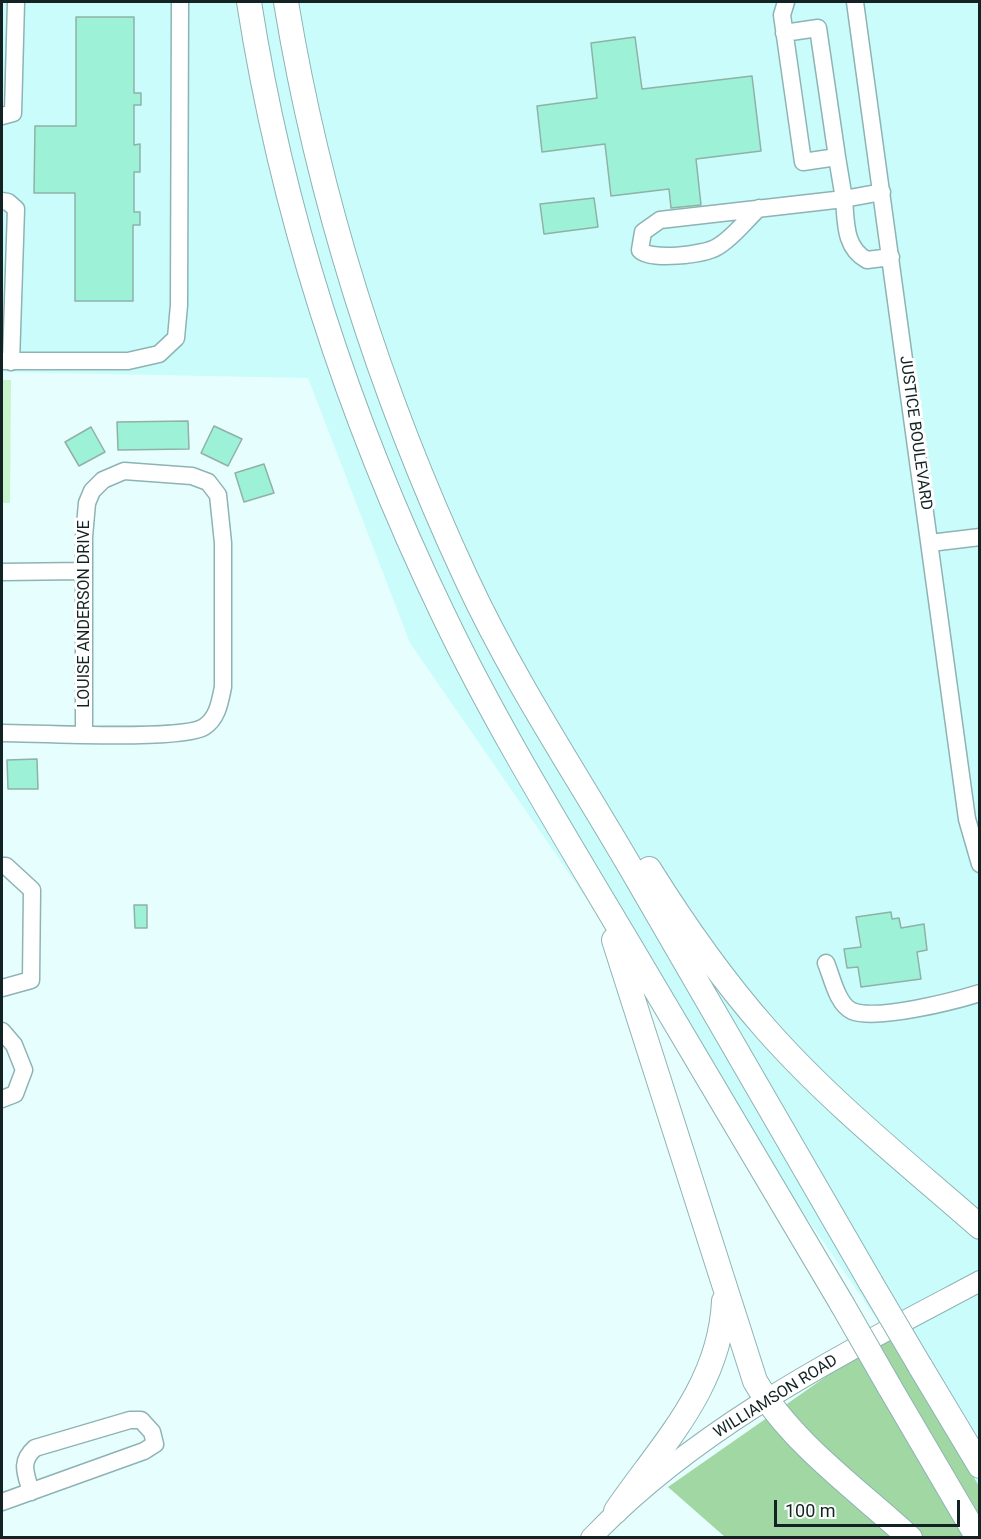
<!DOCTYPE html>
<style>
body{margin:0}
#map{position:relative;width:981px;height:1539px;overflow:hidden;background:#e7fefe;font-family:Roboto,sans-serif}
canvas{display:block}
.frame{position:absolute;inset:0;border:3px solid #132222;pointer-events:none}
.scale{position:absolute;left:774px;top:1500px;width:186px;height:27px;box-sizing:border-box;border:3px solid #132222;border-top:0;padding-left:8px;font-size:18px;line-height:21px;white-space:nowrap;color:#132222;-webkit-text-stroke:4px #fff;paint-order:stroke}
</style>
<div id="map">
<canvas width="981" height="1539"></canvas>
<div class="frame"></div>
<div class="scale">100 m</div>
</div>
<script>
const g = document.querySelector('canvas').getContext('2d');
g.lineJoin = 'round';
function fillPath(path, color) { g.fillStyle = color; g.fill(path, 'evenodd'); }
function strokePath(path, color, width, dash) { g.strokeStyle = color; g.lineWidth = width; g.lineCap = dash ? 'butt' : 'round'; g.setLineDash(dash || []); g.stroke(path); }
function label(font, color, halo, rows, align = 'center') {
  g.font = font + ' Roboto,sans-serif'; g.lineWidth = 6; g.setLineDash([]); g.textBaseline = 'middle'; g.strokeStyle = halo; g.fillStyle = color; for (const [text, x, y, turn = 0] of rows) {
    g.save(); g.translate(x, y); g.rotate((+turn || 0) * Math.PI / 180); g.textAlign = isNaN(turn) ? turn : align; if (halo) g.strokeText(text, 0, 0); g.fillText(text, 0, 0); g.restore();
  }
}
fillPath(new Path2D(`
 M2 2H979V1486L887 1334 410 643 308 378 2 372Z`), '#cafcfc');
fillPath(new Path2D(`
 M2 380H11L10 503H2Z`), '#c9f3ca');
fillPath(new Path2D(`
 M887 1334 979 1486V1537H725L668 1487Z`), '#a0d7a3');
const building = new Path2D(`
 M76 17H134V93H141V105H134V145L140 144V172H134V212H140V225H133V301H75V193H34L35 126H76Z
 M635 37 642 89 752 76 761 151 696 159 701 205 671 208 669 189 611 196 605 144 542 152 537 106 597 98 591 43Z
 M594 198 598 227 544 234 540 204Z
 M188 421 189 449 118 450 117 422Z
 M214 426 242 439 228 466 201 453Z
 M91 427 105 452 79 466 65 442Z
 M264 464 274 493 244 502 235 473Z
 M37 759 38 789H8L7 760Z
 M134 905H147V928H135Z
 M891 912 892 919 899 918 901 928 924 924 927 950 917 952 921 979 861 987 858 967 847 968 844 949 861 947 856 917Z`);
fillPath(building, '#9df1d6');
strokePath(building, '#90b1a5', 1.5);
const minor = new Path2D(`
 M786 2 782 15 803 162 837 157 844 199 882 192
 M855 2 967 819 980 864
 M784 33 818 28 837 157
 M2 116 13 113 16 2
 M2 201 8 202 16 209 11 362
 M759 208C745 221 733 238 717 247 704 255 650 261 640 250L643 232 660 220 844 199C846 221 844 248 867 260L891 257
 M2 361H128L159 354 176 338 179 305 180 2
 M930 543 980 537
 M2 572 84 571
 M2 733C36 733 182 741 204 727 218 718 220 701 223 687V543L218 495 208 482 192 476 124 471 103 480 92 491 87 503 84 537V734
 M2 866H6L32 890 31 980 2 988
 M826 963C832 977 837 1004 852 1011 877 1021 954 1001 980 993
 M2 1031 14 1045 24 1070 15 1094 2 1099
 M2 1502 144 1451 155 1444 152 1432 141 1420H130L35 1448C19 1462 26 1474 31 1492`);
const major = new Path2D(`
 M591 1538C699 1425 843 1354 980 1281`);
const highway = new Path2D(`
 M249 2C282 213 350 421 443 614 496 725 561 830 624 936 697 1058 769 1181 842 1304
 M286 2C319 201 381 395 466 578 515 684 581 781 639 882 716 1016 793 1150 871 1283
 M649 869C684 925 721 978 765 1028 829 1101 907 1163 980 1227
 M614 940 755 1381C790 1442 858 1490 910 1538
 M920 1366 980 1466
 M889 1386 978 1538
 M616 1511C662 1444 720 1387 724 1301`);
strokePath(minor, '#8eb3b4', 19);
strokePath(major, '#8eb3b4', 22);
strokePath(highway, '#8eb3b4', 26);
strokePath(minor, '#fff', 16);
strokePath(major, '#fff', 20);
strokePath(highway, '#fff', 24);
const highwayBridge = new Path2D(`
 M871 1283 920 1366
 M842 1304 889 1386`);
strokePath(highwayBridge, '#8eb3b4', 26, []);
strokePath(highwayBridge, '#fff', 24);
label('16px', '#132222', '#fff', [
 ["JUSTICE BOULEVARD",915,433,82],
 ["LOUISE ANDERSON DRIVE",85,614,-90],
 ["WILLIAMSON ROAD",776,1397,-32]
]);
</script>
